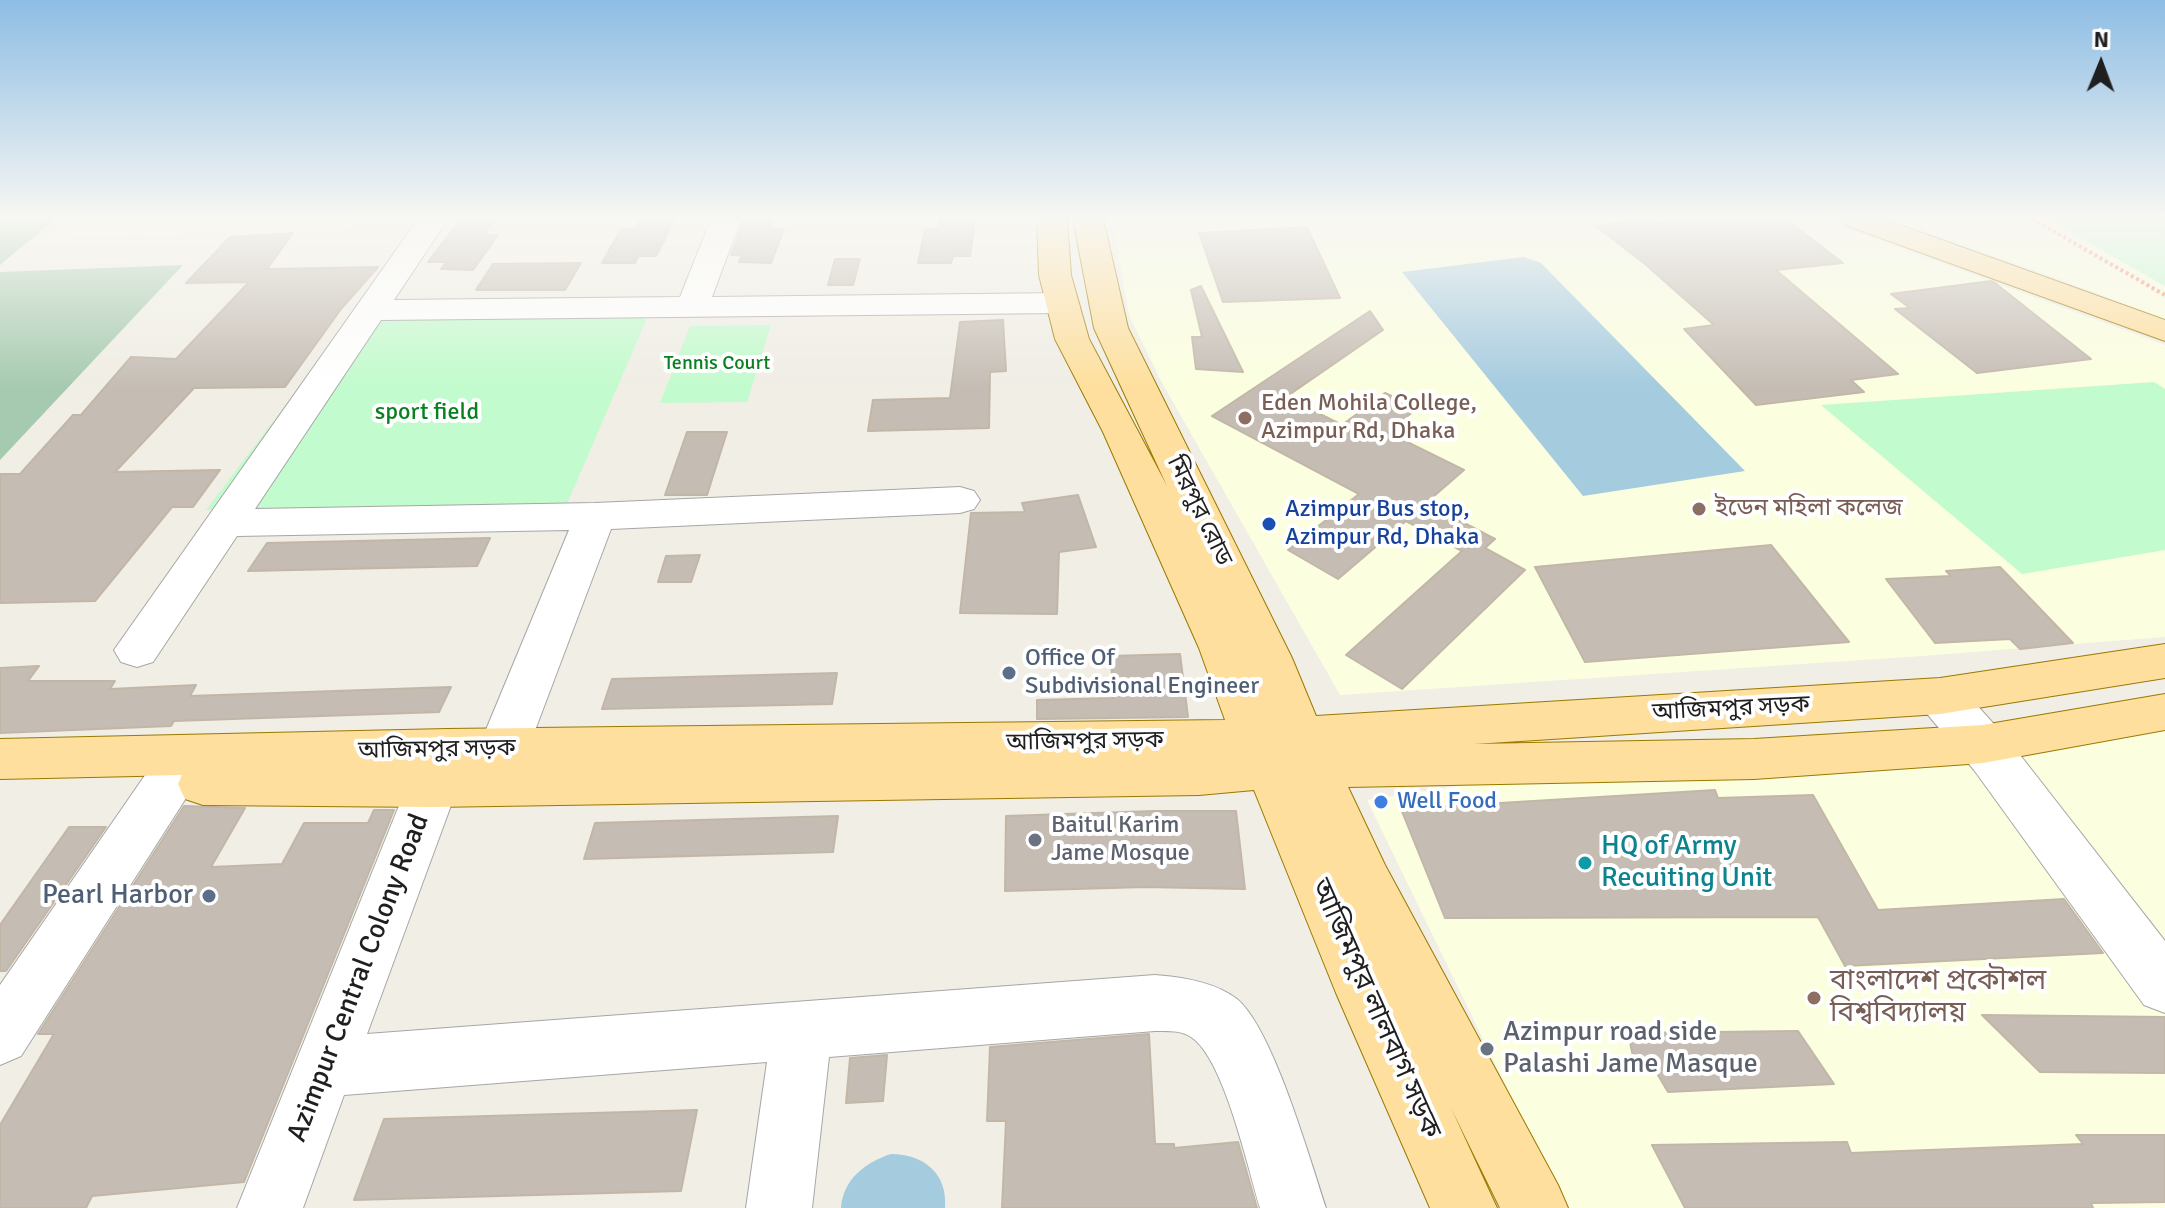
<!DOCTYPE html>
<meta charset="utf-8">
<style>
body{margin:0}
#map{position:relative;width:2165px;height:1208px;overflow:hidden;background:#f0eee5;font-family:Signika,sans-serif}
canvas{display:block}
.north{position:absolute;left:2061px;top:24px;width:80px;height:80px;-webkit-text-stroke:6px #fff;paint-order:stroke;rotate:1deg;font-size:22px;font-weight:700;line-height:32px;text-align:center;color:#1f1f1f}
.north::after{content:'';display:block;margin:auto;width:28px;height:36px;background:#1f1f1f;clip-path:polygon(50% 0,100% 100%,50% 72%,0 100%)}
</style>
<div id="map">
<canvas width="2165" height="1208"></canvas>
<div class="north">N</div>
</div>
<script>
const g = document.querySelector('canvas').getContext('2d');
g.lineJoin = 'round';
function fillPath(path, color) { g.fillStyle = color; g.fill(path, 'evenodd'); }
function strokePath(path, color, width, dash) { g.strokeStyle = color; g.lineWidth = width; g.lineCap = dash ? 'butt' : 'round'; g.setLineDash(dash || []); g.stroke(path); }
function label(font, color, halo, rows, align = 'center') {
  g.font = font + ' Signika,"Noto Sans Bengali",sans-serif'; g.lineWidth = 8; g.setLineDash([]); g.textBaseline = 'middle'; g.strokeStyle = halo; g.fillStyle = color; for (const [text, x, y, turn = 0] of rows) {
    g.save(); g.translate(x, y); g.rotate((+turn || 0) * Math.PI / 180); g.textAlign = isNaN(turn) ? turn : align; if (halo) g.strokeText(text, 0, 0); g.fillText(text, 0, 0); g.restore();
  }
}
fillPath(new Path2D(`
 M76 219H355L344 230 100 235 50 240Z
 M1112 219H1820L2165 345V637L1922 656 1340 695 1161 381 1129 315Z
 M1895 219H2165V319L2061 280Z
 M2165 706V1208H1565L1367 800 1645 757 1942 736Z`), '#fbffdf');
fillPath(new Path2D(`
 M0 219H56L0 265Z
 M183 265 0 460V272Z`), '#a6caaf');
fillPath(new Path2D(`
 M2047 219H2165V286Z
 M648 316 567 504 206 510 350 320Z
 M771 325 747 402 660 403 690 326Z
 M2154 382 2165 389V550L2022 574 1821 405Z`), '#c2fbcd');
fillPath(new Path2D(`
 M1524 257 1541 263 1745 471 1583 496 1402 272Z
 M891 1154C923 1154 948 1173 945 1208H841C843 1179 866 1162 891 1154Z`), '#a5cbdf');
const building = new Path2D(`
 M640 219H675L656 256H638L635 263H602L621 229H634Z
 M744 219H774L770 229H784L771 263 739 262 742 255H731Z
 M940 219H975L970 256H953L951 263H918L925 229H938Z
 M1646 219 1656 222 1693 219H1786L1843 263 1776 270 1898 374 1851 380 1864 392 1756 405 1684 329 1714 325 1645 264 1596 226Z
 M460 220H495L484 235H498L473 270 441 269 447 262H428Z
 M1307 227 1340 298 1223 302 1199 233Z
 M293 233 267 269 378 267 341 309 285 387 194 388 115 472 220 470 193 507H172L95 601 0 603V474H20L73 415H81L131 357 176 359 249 282 186 283 230 237Z
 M835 259H860L853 285H828Z
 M581 263 565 290H476L493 264Z
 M1991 281 1995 283 2091 359 1977 373 1895 309 1910 308 1891 294Z
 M1201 286 1243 372 1196 369 1192 337H1202L1191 290Z
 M1370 311 1383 330 1286 397 1342 425 1385 393 1418 408 1387 432 1464 470 1426 503 1495 539 1485 548 1525 570 1402 689 1346 655 1462 551 1406 521 1338 579 1288 550 1359 494 1212 416Z
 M1003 320 1006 371 990 372 989 428 868 431 873 400 950 398 960 322Z
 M687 432H727L707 495H665Z
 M1078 495 1096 547 1059 552 1057 614 960 613 971 513 1025 512 1022 503Z
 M490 538 477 566 248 571 267 543Z
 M1771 545 1849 642 1585 662 1535 567Z
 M700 555 691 582H658L666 556Z
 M2000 567 2073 643 2020 649 2010 639 1935 643 1886 579 1951 576 1946 571Z
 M1180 654 1188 717 1037 719V700L1113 698 1111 656Z
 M39 666 28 681H115L110 689 196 685 190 696 451 687 439 712 174 721 171 726 0 733V668Z
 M837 673 832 704 602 709 612 679Z
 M1715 790 1718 798 1813 795 1878 910 2064 899 2103 953 1845 966 1818 917 1445 918 1401 809Z
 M184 806 245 808 211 867 282 864 304 823H368L374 810H394L244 1182 92 1196 86 1208H0V1125L54 1034H38Z
 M1154 811H1236L1245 889 1145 887 1005 891 1006 816Z
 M838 816 833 852 584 859 595 823Z
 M69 827H106L6 971H0V925Z
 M1982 1015 2165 1017V1073L2040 1072Z
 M1798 1031 1834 1084 1668 1092 1652 1065 1634 1061 1628 1033Z
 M1149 1034 1155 1144H1174V1148L1238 1142 1257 1208H1002L1006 1121H987L990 1047Z
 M887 1055 883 1101 846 1103 850 1058Z
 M697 1110 681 1191 354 1200 384 1119Z
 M2076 1135H2165V1202L2091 1203 2093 1208H1685L1652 1145 1847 1142 1851 1153 2083 1144Z`);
fillPath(building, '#c5bdb4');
strokePath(building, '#c2b6a7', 2);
const minor = new Path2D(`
 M418 219H448L394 300 680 297 711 219H741L712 297 1062 293 1074 296 1078 303 1074 310 1062 313 381 320 255 509 595 503 960 487 974 491 980 500 974 509 960 513 611 529 528 749 520 763 503 769 486 763 478 749 569 530 237 536 153 662 137 667 121 662 114 650Z
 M1940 678 1957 683 2010 742 2165 941V1013L2144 1005 1974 770 1923 709 1916 696 1923 683Z
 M446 731 463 737 471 751 367 1034 1155 975C1182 977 1215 982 1237 999 1273 1029 1310 1160 1326 1208H1260C1248 1169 1224 1058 1191 1037 1181 1030 1167 1031 1155 1031L829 1057 812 1208H746L767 1062 344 1095 303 1208H237L421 751 429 737Z
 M186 736 204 742 211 756 204 770 21 1056 0 1065V985L168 742Z`);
const major = new Path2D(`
 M1037 219H1067L1071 275 1089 339 1167 486 1094 328 1073 219H1103L1128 328 1292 658 1316 716 1940 678 2165 644V678L1940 714 1474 744 1754 739 1983 725 2165 694V730L1983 763 1754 779 1348 787 1385 865 1558 1185 1568 1208H1500L1451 1108 1497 1208H1430L1336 993 1254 790 1199 795 432 807 203 805 185 799 178 784 182 775 0 779V739L447 729 1225 720 1199 648 1103 432 1055 339 1039 275Z
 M1841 219H1883L2165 320V341L1845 225Z`);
strokePath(minor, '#a6a6a6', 2);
strokePath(major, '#9a7900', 2);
strokePath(new Path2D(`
 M2032 219 2165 295`), '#fd8a6a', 4, [3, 3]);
fillPath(minor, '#fff');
fillPath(major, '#fedf9d');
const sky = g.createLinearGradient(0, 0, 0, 388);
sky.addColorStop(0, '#8dbde4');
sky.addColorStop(0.56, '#f8f7f3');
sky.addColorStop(1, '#f8f7f300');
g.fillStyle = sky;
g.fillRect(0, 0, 2165, 388);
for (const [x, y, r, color] of [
 [1245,418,8,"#8d6e63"],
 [1699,509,8,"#8d6e63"],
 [1269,524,8,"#1a4fb4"],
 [1009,673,8,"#5c6f8a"],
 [1381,802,8,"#3f7fe0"],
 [1035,840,8,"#6b7280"],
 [1585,863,8,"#0f9aa8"],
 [209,896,8,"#5c6f8a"],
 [1814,998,8,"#8d6e63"],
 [1487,1049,8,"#6b7280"]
]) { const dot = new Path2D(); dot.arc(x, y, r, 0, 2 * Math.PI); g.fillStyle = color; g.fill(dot); strokePath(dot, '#fff', 3); }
label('20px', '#098121', '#fff', [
 ["Tennis Court",717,364]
]);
label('24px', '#785e54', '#fff', [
 ["Eden Mohila College,",1261,404],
 ["Azimpur Rd, Dhaka",1261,432],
 ["ইডেন মহিলা কলেজ",1715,509]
], 'left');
label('24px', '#098121', '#fff', [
 ["sport field",427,413]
]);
label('24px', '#164399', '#fff', [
 ["Azimpur Bus stop,",1285,510],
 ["Azimpur Rd, Dhaka",1285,538]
], 'left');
label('24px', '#1f1f1f', '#fff', [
 ["মিরপুর রোড",1199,511,64],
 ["আজিমপুর সড়ক",1731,709,-3],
 ["আজিমপুর সড়ক",1085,742,-1],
 ["আজিমপুর সড়ক",437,750,-1]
]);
label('24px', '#4e5e75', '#fff', [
 ["Office Of",1025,659],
 ["Subdivisional Engineer",1025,687]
], 'left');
label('24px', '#366cbe', '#fff', [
 ["Well Food",1397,802]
], 'left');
label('24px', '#5b616d', '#fff', [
 ["Baitul Karim",1051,826],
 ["Jame Mosque",1051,854]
], 'left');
label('28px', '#0d838f', '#fff', [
 ["HQ of Army",1601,847],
 ["Recuiting Unit",1601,879]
], 'left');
label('28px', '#4e5e75', '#fff', [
 ["Pearl Harbor",193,896]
], 'right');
label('28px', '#1f1f1f', '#fff', [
 ["Azimpur Central Colony Road",359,978,-69],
 ["আজিমপুর লালবাগ সড়ক",1375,1009,66]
]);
label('28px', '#785e54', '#fff', [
 ["বাংলাদেশ প্রকৌশল",1830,982],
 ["বিশ্ববিদ্যালয়",1830,1014]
], 'left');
label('28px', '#5b616d', '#fff', [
 ["Azimpur road side",1503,1033],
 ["Palashi Jame Masque",1503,1065]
], 'left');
</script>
